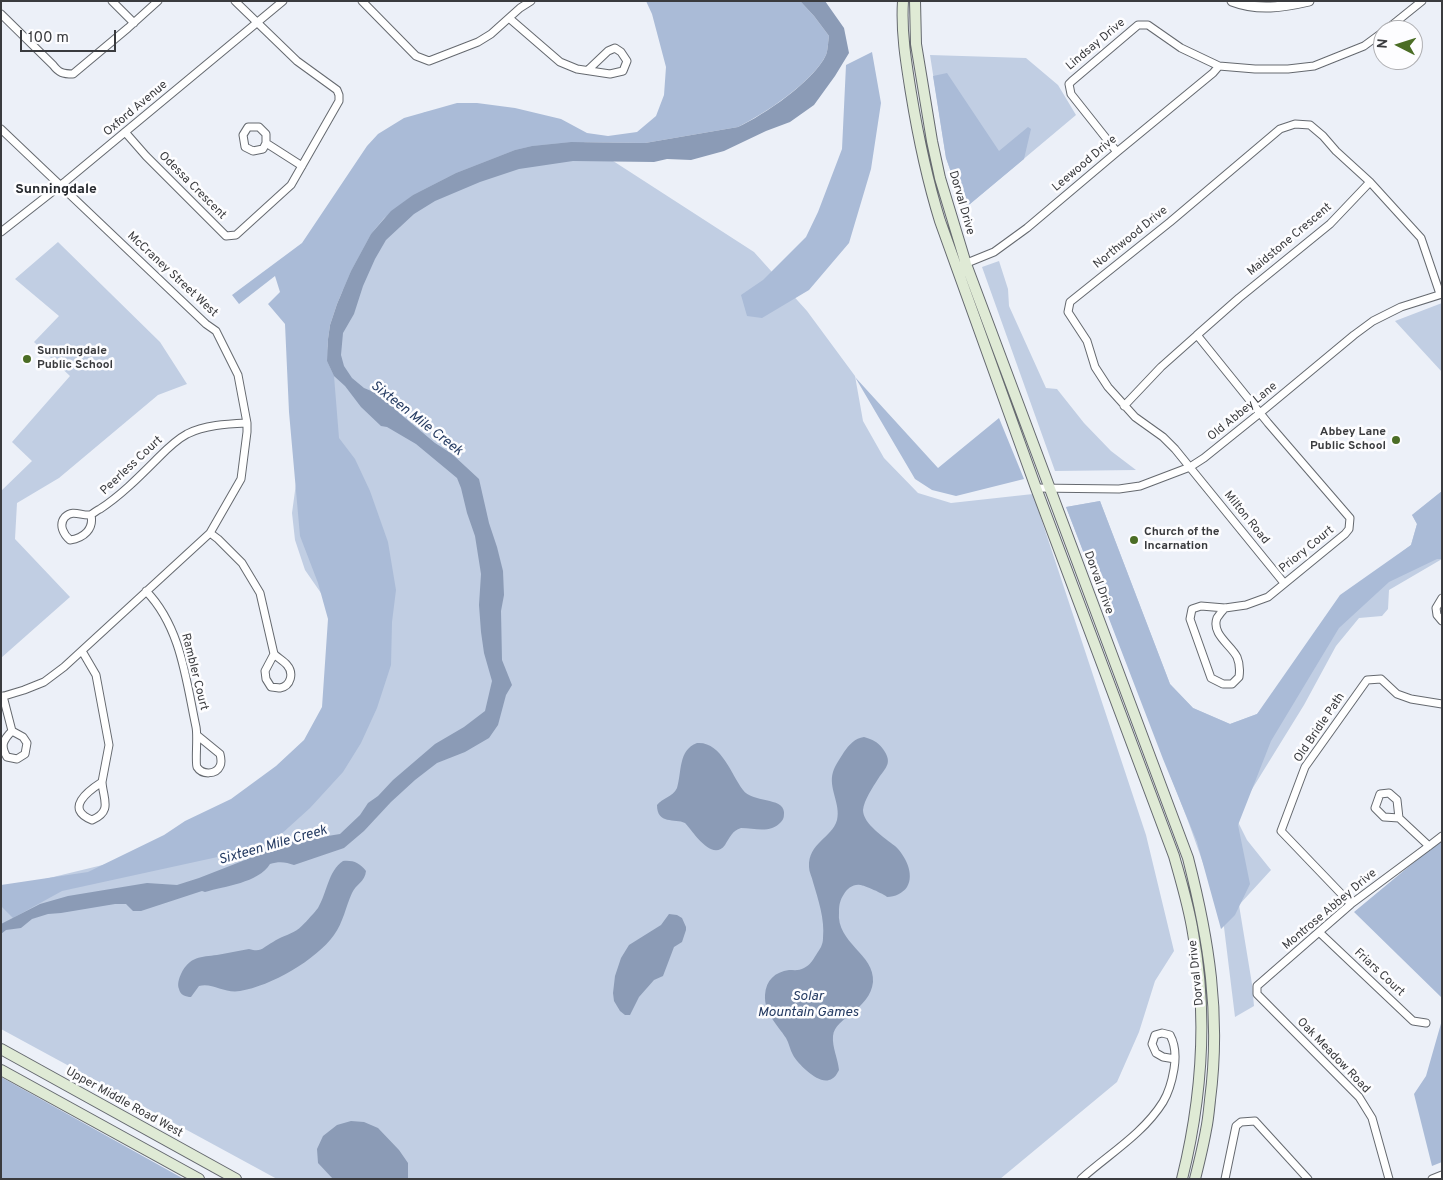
<!DOCTYPE html>
<style>
body{margin:0}
#map{position:relative;width:1443px;height:1180px;overflow:hidden;background:#ecf0f8;font-family:Overpass,sans-serif}
canvas{display:block}
.frame{position:absolute;inset:0;border:2px solid #3a3b3e;pointer-events:none}
.north{position:absolute;left:1373px;top:20px;width:50px;height:50px;box-sizing:border-box;background:#fdfdff;border:1px solid #afafb2;border-radius:50%;rotate:275deg;font-size:14px;font-weight:700;line-height:20px;text-align:center;color:#3a3b3e}
.north::after{content:'';display:block;margin:auto;width:18px;height:22px;background:#4b6d25;clip-path:polygon(50% 0,100% 100%,50% 72%,0 100%)}
.scale{position:absolute;left:20px;top:30px;width:96px;height:22px;box-sizing:border-box;border:2px solid #3a3b3e;border-top:0;padding-left:6px;font-size:15px;line-height:18px;white-space:nowrap;color:#3a3b3e;-webkit-text-stroke:4px #fdfdff;paint-order:stroke}
</style>
<div id="map">
<canvas width="1443" height="1180"></canvas>
<div class="frame"></div>
<div class="north">N</div>
<div class="scale">100 m</div>
</div>
<script>
const g = document.querySelector('canvas').getContext('2d');
g.lineJoin = 'round';
function fillPath(path, color) { g.fillStyle = color; g.fill(path, 'evenodd'); }
function strokePath(path, color, width, dash) { g.strokeStyle = color; g.lineWidth = width; g.lineCap = dash ? 'butt' : 'round'; g.setLineDash(dash || []); g.stroke(path); }
function label(font, color, halo, rows, align = 'center') {
  g.font = font + ' Overpass,sans-serif'; g.lineWidth = 5; g.setLineDash([]); g.textBaseline = 'middle'; g.strokeStyle = halo; g.fillStyle = color; for (const [text, x, y, turn = 0] of rows) {
    g.save(); g.translate(x, y); g.rotate((+turn || 0) * Math.PI / 180); g.textAlign = isNaN(turn) ? turn : align; if (halo) g.strokeText(text, 0, 0); g.fillText(text, 0, 0); g.restore();
  }
}
fillPath(new Path2D(`
 M930 55 1026 58 1058 85 1076 115 964 209 946 158Z
 M479 108 545 117 754 252 807 311 855 376 863 421 884 458 918 493 951 503 1033 494 1146 835 1174 951 1155 981 1139 1032 1117 1082 1000 1179H277L1 1029V899L45 879 156 852 269 795 332 704V609L305 570 295 540 292 513 300 454 383 135 425 112Z
 M58 242 160 342 187 384 158 395 59 478 17 503 15 539 70 597 1 658V491L32 461 12 442 70 376 34 342 59 316 15 279Z
 M999 261 1008 289 1009 306 1046 388 1057 389 1084 423 1111 451 1136 470 1055 471 982 267Z
 M1442 303V372L1395 321Z
 M1442 491V559L1389 590 1388 609 1382 616 1359 618 1336 646 1304 705 1249 794 1237 820 1247 840 1271 870 1239 905 1252 984 1254 1006 1235 1017 1223 919 1188 821 1066 507 1100 501 1170 684 1193 708 1230 724 1257 714 1389 562 1411 545 1417 524 1412 515Z`), '#c1cee3');
fillPath(new Path2D(`
 M646 1H800L814 16 829 36C828 42 828 50 826 55 813 82 764 114 738 127L645 143 571 142 532 146 515 150 456 173 413 195 384 218 371 234 351 271 337 304 330 325 328 339 327 361 334 376 339 438 355 459 370 491 388 542 396 590 392 622 391 665 377 708 361 743 343 772 310 808 268 846 62 891 13 918 1 906V885L88 872 164 835 185 821 231 799 276 766 304 740 322 707 328 619 318 583 300 536 289 412 285 324 268 304 280 292 275 276 239 304 232 295 302 243 367 146 378 134 404 118 457 103H477L515 108 561 119 587 133 608 136 637 132 656 116 664 95 666 67 652 14Z
 M872 52 881 103 871 169 849 243 809 290 762 318 747 316 741 295 763 280 806 237 818 212 842 149 846 65Z
 M947 73 999 151 1028 127 1031 129 1024 159 964 209 946 158 933 76Z
 M855 377 938 468 999 418 1024 479 956 496 932 490 915 479Z
 M1442 491V559H1437L1389 582 1339 628 1271 741 1238 825 1250 884 1235 915 1221 929 1197 842 1163 759 1066 507 1100 501 1170 684 1193 708 1230 724 1257 714 1340 595 1411 545 1417 524 1412 515Z
 M1442 839V998L1354 912Z
 M1442 1020V1162L1432 1166 1414 1094 1426 1076Z
 M1 1077 184 1179H1Z`), '#aabbd7');
fillPath(new Path2D(`
 M800 1H825L844 28 849 53 835 76 814 105 790 122 766 131 724 151 691 160 667 159 654 162 573 161 519 169 480 182 435 201 414 214 386 240 375 259 363 286 354 314 343 333 341 355 344 366 352 378 364 388 381 395 390 402 398 412 435 443 452 454 479 479 489 523 497 547 503 571 504 595 501 611 502 660 512 685 506 695 498 725 489 738 465 752 437 763 415 780 391 802 364 831 344 848 294 865C286 862 279 861 270 864 258 883 225 886 205 892L202 891 141 911H133L126 904H115L61 913 48 914 32 919 21 928 6 930 1 934V924L40 904 68 896 147 883 177 885 199 878 291 842 340 834 360 815 368 803 378 796 393 780 435 744 464 727 485 711 492 681 484 653 481 632 479 605 481 574 475 536 467 513 461 488 457 478 416 444 387 427 381 426 361 407 345 386 334 376 327 361 328 339 330 325 337 304 351 271 371 234 391 211 413 195 456 173 515 150 532 146 571 142 645 143 738 127C764 115 814 81 826 55 828 50 828 42 829 36L814 16Z
 M864 737C873 740 877 741 883 749 893 763 886 767 878 779 873 787 864 800 863 810 863 824 885 838 895 846 905 855 915 874 907 887 903 893 895 897 887 897 884 894 864 885 860 885 853 884 847 889 844 894 840 900 839 905 839 912 836 943 875 954 873 982 870 1010 835 1017 833 1036 832 1047 838 1059 839 1070 837 1074 834 1079 829 1080 818 1084 798 1064 793 1055 790 1050 789 1043 786 1038 777 1024 764 1013 765 995 766 980 775 972 789 970 794 970 799 971 804 968 810 965 813 960 816 955 820 949 823 945 823 938 825 919 818 899 813 882 812 877 809 872 809 867 808 843 832 838 837 820 841 804 828 788 833 772 835 765 840 759 844 752 849 745 855 738 864 737Z
 M697 743C721 741 731 774 743 790 752 803 783 797 784 812 784 816 784 819 781 822 770 834 755 828 741 828 732 831 730 837 725 845 712 863 692 830 685 823 675 818 657 825 657 805 662 798 673 797 677 788 682 772 678 750 697 743Z
 M343 861C353 860 360 863 366 871 365 882 356 884 352 893 346 906 343 923 334 935 316 960 271 986 240 991 225 994 212 982 199 986L191 997C186 997 180 995 179 989 177 985 179 978 181 974 190 956 201 957 217 955 228 953 238 951 249 949 262 953 263 947 273 942 280 937 289 935 297 930 302 927 314 913 318 908 327 893 328 871 343 861Z
 M669 914 677 915 682 918 686 927V930L682 942 674 947 663 976 654 980 639 997 630 1015H625L620 1011 614 1001 613 993 615 976 621 958 629 945 661 925Z
 M351 1121 364 1122 378 1128 399 1150 408 1163V1179H333L318 1163 317 1149 323 1136 337 1125Z`), '#8b9bb6');
const minor = new Path2D(`
 M112 1 134 23
 M362 1 416 56 429 61 478 42 491 34 520 8 531 1
 M1 14 53 65C59 73 63 74 73 74L128 28 158 1
 M509 18 560 62 577 69 610 74 623 71 627 61 621 52 615 48 608 51 588 70
 M1386 30 1422 1
 M248 127H259L266 134V143L263 149 253 151 245 147 243 135Z
 M1 129 206 324 216 331 238 375 247 423V432L241 479 210 533 64 667 44 682 24 690 1 697
 M125 132 146 156 226 236 236 235 291 185 339 101V95L337 90 297 61 235 1
 M266 143 302 166
 M1117 152 1071 94 1069 84 1072 81 1138 25H1148L1181 48 1219 66 1255 69H1288L1314 66 1364 46 1383 32
 M1 232 66 181 283 1
 M962 265 994 252 1027 228 1117 152 1213 73 1219 66
 M1124 406 1161 367 1197 335
 M1036 488 1119 489 1140 486 1190 467 1204 458 1260 413 1354 335 1373 321 1401 307 1442 294
 M91 515C94 529 84 538 70 540 64 535 58 525 65 517 73 509 81 516 90 515 93 514 97 510 100 509 120 496 138 478 155 461 165 451 174 441 187 434 205 425 227 424 247 423
 M210 533 218 539 242 563 260 593 274 654 265 671 266 679 271 687C272 687 279 688 280 688 291 686 294 673 287 665 284 661 278 658 274 654
 M1284 583 1175 449 1163 437 1135 417 1108 387 1095 367 1087 341 1068 312 1070 302 1170 222 1280 129 1295 124 1310 125 1323 136 1336 151 1370 182
 M146 591C181 627 186 680 196 727 198 736 195 763 197 767 202 775 216 775 220 766 222 762 221 758 220 754L198 736
 M1442 598 1436 608 1437 615 1442 621
 M1225 608C1222 611 1219 615 1217 618 1211 634 1231 645 1237 657 1240 664 1240 670 1239 677L1232 684H1223L1211 678 1190 619 1192 609 1201 606 1225 608 1246 605 1268 597 1345 534 1349 529 1350 518 1268 423 1197 335 1239 298 1330 224 1370 182 1421 238 1440 294
 M82 651 96 675 109 745 102 782C88 791 64 809 92 820 113 811 103 799 102 782
 M3 696 12 731 23 737 27 743 25 754 17 759 7 757C0 746 3 740 12 731
 M1399 818 1384 817 1375 808 1380 794 1389 793 1397 800 1399 818 1429 846
 M1351 904 1281 831 1305 767 1367 680 1381 679 1397 694 1411 699 1442 704
 M1319 932 1413 1021 1426 1023
 M1081 1179C1109 1154 1143 1134 1163 1102 1169 1092 1172 1081 1174 1069 1176 1057 1176 1046 1170 1035L1162 1033 1155 1035 1152 1044 1156 1053 1163 1057 1175 1059
 M1225 1179 1236 1126 1241 1122 1255 1121 1308 1179
 M1389 1179 1372 1118 1359 1097 1257 994V986L1351 904 1429 846 1442 836
 M1432 1179 1442 1175`);
const tertiary = new Path2D(`
 M1232 1C1258 11 1283 7 1309 1`);
const secondary = new Path2D(`
 M903 1C901 32 906 62 911 93 918 136 927 179 940 221L1036 488 1174 856C1181 881 1189 907 1193 933 1208 1015 1202 1098 1182 1179
 M915 1 916 44 932 141 940 178 966 264 1188 858C1209 940 1221 1015 1210 1100 1209 1110 1208 1121 1206 1130 1203 1147 1199 1163 1195 1179
 M1 1049 236 1179
 M1 1070 199 1179`);
strokePath(minor, '#65696f', 9);
strokePath(tertiary, '#65696f', 11);
strokePath(secondary, '#65696f', 12);
strokePath(minor, '#fff', 7);
strokePath(tertiary, '#fff', 9);
strokePath(secondary, '#dfead5', 10);
for (const [x, y, r, color] of [
 [27,359,5,"#4b6d25"],
 [1396,440,5,"#4b6d25"],
 [1134,540,5,"#4b6d25"]
]) { const dot = new Path2D(); dot.arc(x, y, r, 0, 2 * Math.PI); g.fillStyle = color; g.fill(dot); strokePath(dot, '#fdfdff', 2); }
label('12px', '#3a3b3e', '#fdfdff', [
 ["Lindsay Drive",1096,45,-40],
 ["Oxford Avenue",136,109,-40],
 ["Leewood Drive",1085,164,-40],
 ["Odessa Crescent",192,186,45],
 ["Dorval Drive",961,203,74],
 ["Northwood Drive",1131,238,-39],
 ["Maidstone Crescent",1290,240,-40],
 ["McCraney Street West",172,275,43],
 ["Old Abbey Lane",1243,412,-39],
 ["Peerless Court",132,466,-43],
 ["Milton Road",1246,518,51],
 ["Priory Court",1307,550,-39],
 ["Dorval Drive",1098,583,70],
 ["Rambler Court",194,672,76],
 ["Old Bridle Path",1320,728,-56],
 ["Montrose Abbey Drive",1330,910,-40],
 ["Dorval Drive",1197,973,-96],
 ["Friars Court",1379,973,43],
 ["Oak Meadow Road",1333,1056,46],
 ["Upper Middle Road West",124,1103,29]
]);
label('bold 12px', '#3a3b3e', '#fdfdff', [
 ["Sunningdale",37,352],
 ["Public School",37,366],
 ["Abbey Lane",1386,433,"right"],
 ["Public School",1386,447,"right"],
 ["Church of the",1144,533],
 ["Incarnation",1144,547]
], 'left');
label('bold 14px', '#26292e', '#fdfdff', [
 ["Sunningdale",56,190]
]);
label('italic 14px', '#253b62', '#fdfdff', [
 ["Sixteen Mile Creek",416,419,38],
 ["Sixteen Mile Creek",273,846,-16],
 ["Solar",808,997],
 ["Mountain Games",808,1013]
]);
</script>
